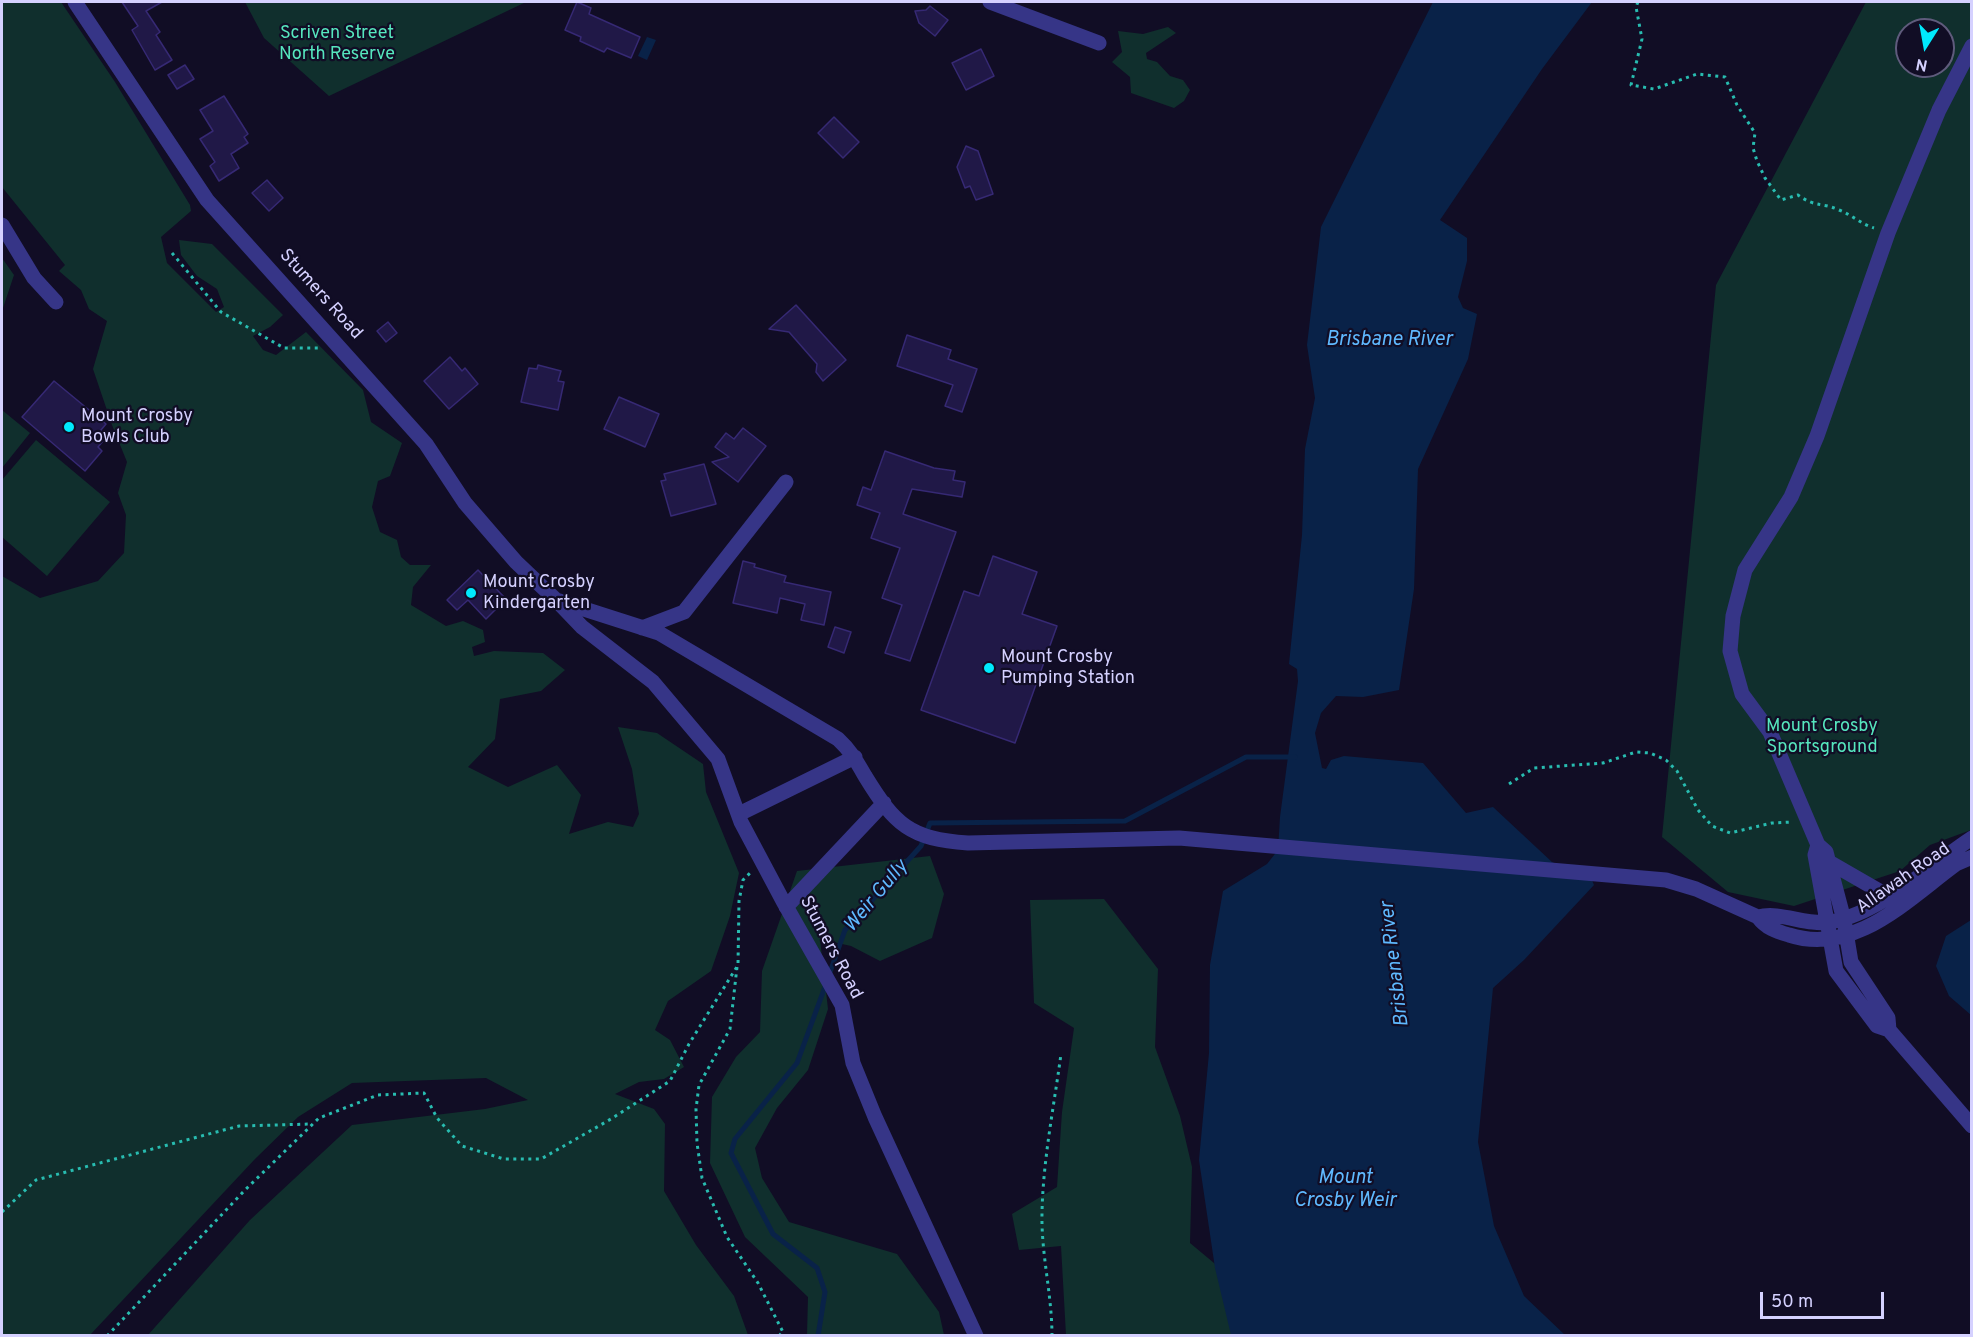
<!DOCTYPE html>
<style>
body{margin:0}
#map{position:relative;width:1973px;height:1337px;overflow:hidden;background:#110d25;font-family:Overpass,sans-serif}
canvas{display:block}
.frame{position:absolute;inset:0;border:3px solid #d5d1ff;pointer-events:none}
.north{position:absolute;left:1895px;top:18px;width:60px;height:60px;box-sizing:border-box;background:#110d25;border:2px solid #5f5b7c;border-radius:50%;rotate:191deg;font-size:16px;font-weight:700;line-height:24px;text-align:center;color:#d5d1ff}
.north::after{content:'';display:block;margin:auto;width:21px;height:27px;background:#00e9fc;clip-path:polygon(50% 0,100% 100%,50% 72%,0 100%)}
.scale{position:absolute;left:1760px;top:1292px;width:124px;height:27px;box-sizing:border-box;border:3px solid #d5d1ff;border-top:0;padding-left:8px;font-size:18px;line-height:21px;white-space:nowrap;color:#d5d1ff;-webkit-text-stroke:4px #110d25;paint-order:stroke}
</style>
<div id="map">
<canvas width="1973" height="1337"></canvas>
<div class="frame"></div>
<div class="north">N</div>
<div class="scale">50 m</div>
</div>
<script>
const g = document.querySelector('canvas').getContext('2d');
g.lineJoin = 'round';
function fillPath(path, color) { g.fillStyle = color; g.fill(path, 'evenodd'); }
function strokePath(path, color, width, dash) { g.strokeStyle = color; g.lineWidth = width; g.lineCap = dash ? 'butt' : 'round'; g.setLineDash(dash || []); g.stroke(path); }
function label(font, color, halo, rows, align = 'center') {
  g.font = font + ' Overpass,sans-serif'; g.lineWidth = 4.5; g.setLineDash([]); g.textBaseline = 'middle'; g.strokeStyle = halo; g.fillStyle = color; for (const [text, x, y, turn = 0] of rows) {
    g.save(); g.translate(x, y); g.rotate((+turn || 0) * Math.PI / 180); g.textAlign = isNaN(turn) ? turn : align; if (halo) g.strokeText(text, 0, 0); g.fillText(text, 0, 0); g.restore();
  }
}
fillPath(new Path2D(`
 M2 2H61L115 82 190 205 191 211 161 237 167 263 216 312 224 307 217 289 197 276 181 255 179 240 212 244 283 315 270 327 253 336 263 350 276 355 306 332 363 390 371 422 402 443 390 476 378 481 372 507 380 532 397 540 401 557 410 565H431L413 587 411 605 446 626 463 621 483 630 485 642 472 647 474 656 494 651 543 653 565 670 541 691 500 699 495 739 468 767 508 787 557 765 581 795 569 834 608 822 633 827 639 814 632 769 618 727 657 733 703 764 706 792 739 873 730 916 711 971 668 1001 655 1030 670 1040 684 1067 664 1079 639 1082 615 1094 654 1109 665 1124 664 1191 696 1245 734 1296 748 1335H148L250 1220 352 1125 485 1109 528 1100 486 1078 352 1083 298 1117 255 1159 90 1335H2V576L40 598 98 581 124 553 126 515 118 493 127 462 112 425 93 369 107 321 89 309 81 290 59 271 65 265 2 187Z
 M245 2H526L329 96 264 38Z
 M1866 2H1971V830L1930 845 1900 871 1794 906 1728 892 1662 837 1716 285ZM1907 30H1943V66H1907Z
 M1168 27 1176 33 1146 53 1147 59 1157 62 1170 76 1183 80 1190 90 1184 101 1174 108 1131 93 1130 77 1112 62 1122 52 1118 31 1143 34Z
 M2 258 14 275 2 311Z
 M2 410 30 433 2 468Z
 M36 440 110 502 47 576 2 537V480Z
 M930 856 944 894 932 938 880 961 851 946 820 939 828 1009 808 1070 777 1108 755 1148 762 1178 789 1222 897 1254 939 1312 944 1335H807L808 1297 745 1237 710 1163 712 1097 736 1057 760 1032 762 971 797 871Z
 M1104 899 1158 969 1155 1047 1180 1116 1192 1167 1190 1243 1238 1283 1254 1335H1066L1061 1246 1019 1250 1012 1214 1057 1187 1062 1112 1074 1028 1034 1003 1030 900Z`), '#102f2d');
fillPath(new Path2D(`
 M1433 2H1592L1542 69 1440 220 1467 238V261L1458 297 1463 308 1477 314 1468 359 1418 469 1414 589 1399 690 1363 697 1336 696 1321 713 1315 733 1322 768 1326 769 1331 760 1344 756 1423 763 1466 813 1493 807 1552 862 1591 878 1594 885 1524 960 1493 988 1478 1142 1494 1226 1524 1296 1565 1335H1231L1215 1268 1199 1160 1209 1053 1210 965 1223 891 1267 864 1278 850 1280 817 1298 681 1297 669 1289 664 1302 535 1305 449 1315 398 1307 345 1321 227Z
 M647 37 656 40 647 60 638 56Z
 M1971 920V1015L1949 996 1936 966 1946 936Z`), '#092248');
strokePath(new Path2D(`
 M829 975 845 930 921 846 930 823 1125 821 1246 757H1295
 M818 1336 825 1292 817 1268 773 1234 731 1153 735 1139 797 1063 826 984`), '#092248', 5);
const building = new Path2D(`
 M122 2H162L146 11 160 32 156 35 172 60 155 70 132 30 138 26Z
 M577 2 591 8 589 14 640 37 631 58 607 48 604 52 580 41 581 37 565 30Z
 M930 6 948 20 935 36 919 23 915 11 926 10Z
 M981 49 994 76 966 90 952 63Z
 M185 65 194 79 177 89 168 75Z
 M224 96 248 134 244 137 248 143 231 154 239 168 219 181 210 166 215 162 200 139 213 131 200 110Z
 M834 117 859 142 843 158 818 133Z
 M966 146 978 151 993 194 976 200 970 186 965 188 957 167Z
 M267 180 283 198 269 211 252 193Z
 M796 305 846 360 823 381 816 372 817 364 789 332 769 329Z
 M388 322 397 333 386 342 377 331Z
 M907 335 951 350 948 359 977 369 962 412 945 406 953 385 897 366Z
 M450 357 462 371 465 368 478 384 449 409 424 381Z
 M538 365 561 371 558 381 564 382 558 410 521 402 529 368 537 369Z
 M54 381 106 424 101 430 105 434 101 439 103 441 98 447 102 451 85 471 22 417Z
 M619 397 659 414 645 447 604 429Z
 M743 428 766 446 738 482 712 462 729 457 715 447 726 433 734 439Z
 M885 451 934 468 955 471 953 480 965 482 962 497 912 489 903 514 956 532 910 661 885 653 902 605 882 598 900 548 871 538 880 513 857 505 863 487 871 490Z
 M704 464 716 504 671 516 661 481 666 480 664 474Z
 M993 556 1037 572 1022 614 1057 626 1015 743 921 710 964 591 979 596Z
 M743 561 755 564 754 567 786 576 784 582 831 592 824 625 801 620 805 604 780 598 777 613 733 603Z
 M478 570 506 599 486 619 468 600 457 610 447 600Z
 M835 627 851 632 844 653 828 647Z`);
fillPath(building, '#201847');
strokePath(building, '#362974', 1.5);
strokePath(new Path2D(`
 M1638 2 1636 7 1642 39 1631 85 1654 89 1697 74 1725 77 1737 105 1755 133 1753 148 1757 161 1765 178 1781 200 1798 195C1816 208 1822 202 1839 210 1852 215 1861 224 1874 228
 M172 253 221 312 284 348H318
 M1509 784 1534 768 1603 763 1636 752 1650 753 1666 760 1677 771 1698 810 1712 826 1730 833 1772 823 1793 822
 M737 967 730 1029 699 1085 696 1109 697 1143 702 1178 727 1237 758 1283 785 1336
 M2 1212 36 1180 239 1126 312 1124
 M107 1336 245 1190 319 1118 378 1095 424 1093 437 1118 462 1146 504 1159H541L611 1119 670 1081 689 1044 738 965 739 901 743 880 750 873
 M779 1336 783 1331
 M1052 1336C1052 1294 1041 1254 1042 1213 1043 1160 1054 1106 1061 1054`), '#28bcb0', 3, [3, 4.5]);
strokePath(new Path2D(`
 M75 2 207 200 426 444 465 503 516 562 556 600 659 633 838 739C851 751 857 762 865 776 895 825 910 839 968 843L1179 838 1666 880 1696 889 1758 917C1766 928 1776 931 1789 935 1854 956 1907 900 1956 864L1972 857
 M990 2 1099 43
 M2 225 34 278 56 302
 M559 603 582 627 653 682 718 759 741 822 783 901 842 1005 853 1063 875 1117 976 1336
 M642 628 684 612 786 482
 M739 814 855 757
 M1818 845 1815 855 1836 971 1877 1026 1889 1030 1972 1126
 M1829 862 1888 896
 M786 907 884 803
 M1758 917C1781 911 1806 926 1830 922 1879 914 1931 865 1972 838
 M1889 1030 1888 1018 1851 962 1844 920 1826 852 1818 845 1770 732 1742 694 1730 651 1733 616 1745 570 1791 497 1817 436 1888 233 1939 110 1972 46`), '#363587', 15);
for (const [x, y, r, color] of [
 [69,427,6,"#00e9fc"],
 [471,593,6,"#00e9fc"],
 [989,668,6,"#00e9fc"]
]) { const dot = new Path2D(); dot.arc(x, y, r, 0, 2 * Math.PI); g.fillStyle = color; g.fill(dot); strokePath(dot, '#110d25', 2); }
label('18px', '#56e6be', '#110d25', [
 ["Scriven Street",337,34],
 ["North Reserve",337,55],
 ["Mount Crosby",1822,727],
 ["Sportsground",1822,748]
]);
label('18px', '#d5d1ff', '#110d25', [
 ["Stumers Road",320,295,48],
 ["Allawah Road",1904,879,-35],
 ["Stumers Road",830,948,62]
]);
label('18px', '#d5d1ff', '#110d25', [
 ["Mount Crosby",81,417],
 ["Bowls Club",81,438],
 ["Mount Crosby",483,583],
 ["Kindergarten",483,604],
 ["Mount Crosby",1001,658],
 ["Pumping Station",1001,679]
], 'left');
label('italic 20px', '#5fb9ff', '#110d25', [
 ["Brisbane River",1389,341],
 ["Weir Gully",877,897,-50],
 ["Brisbane River",1396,964,-97],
 ["Mount",1345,1179],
 ["Crosby Weir",1345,1202]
]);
</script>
